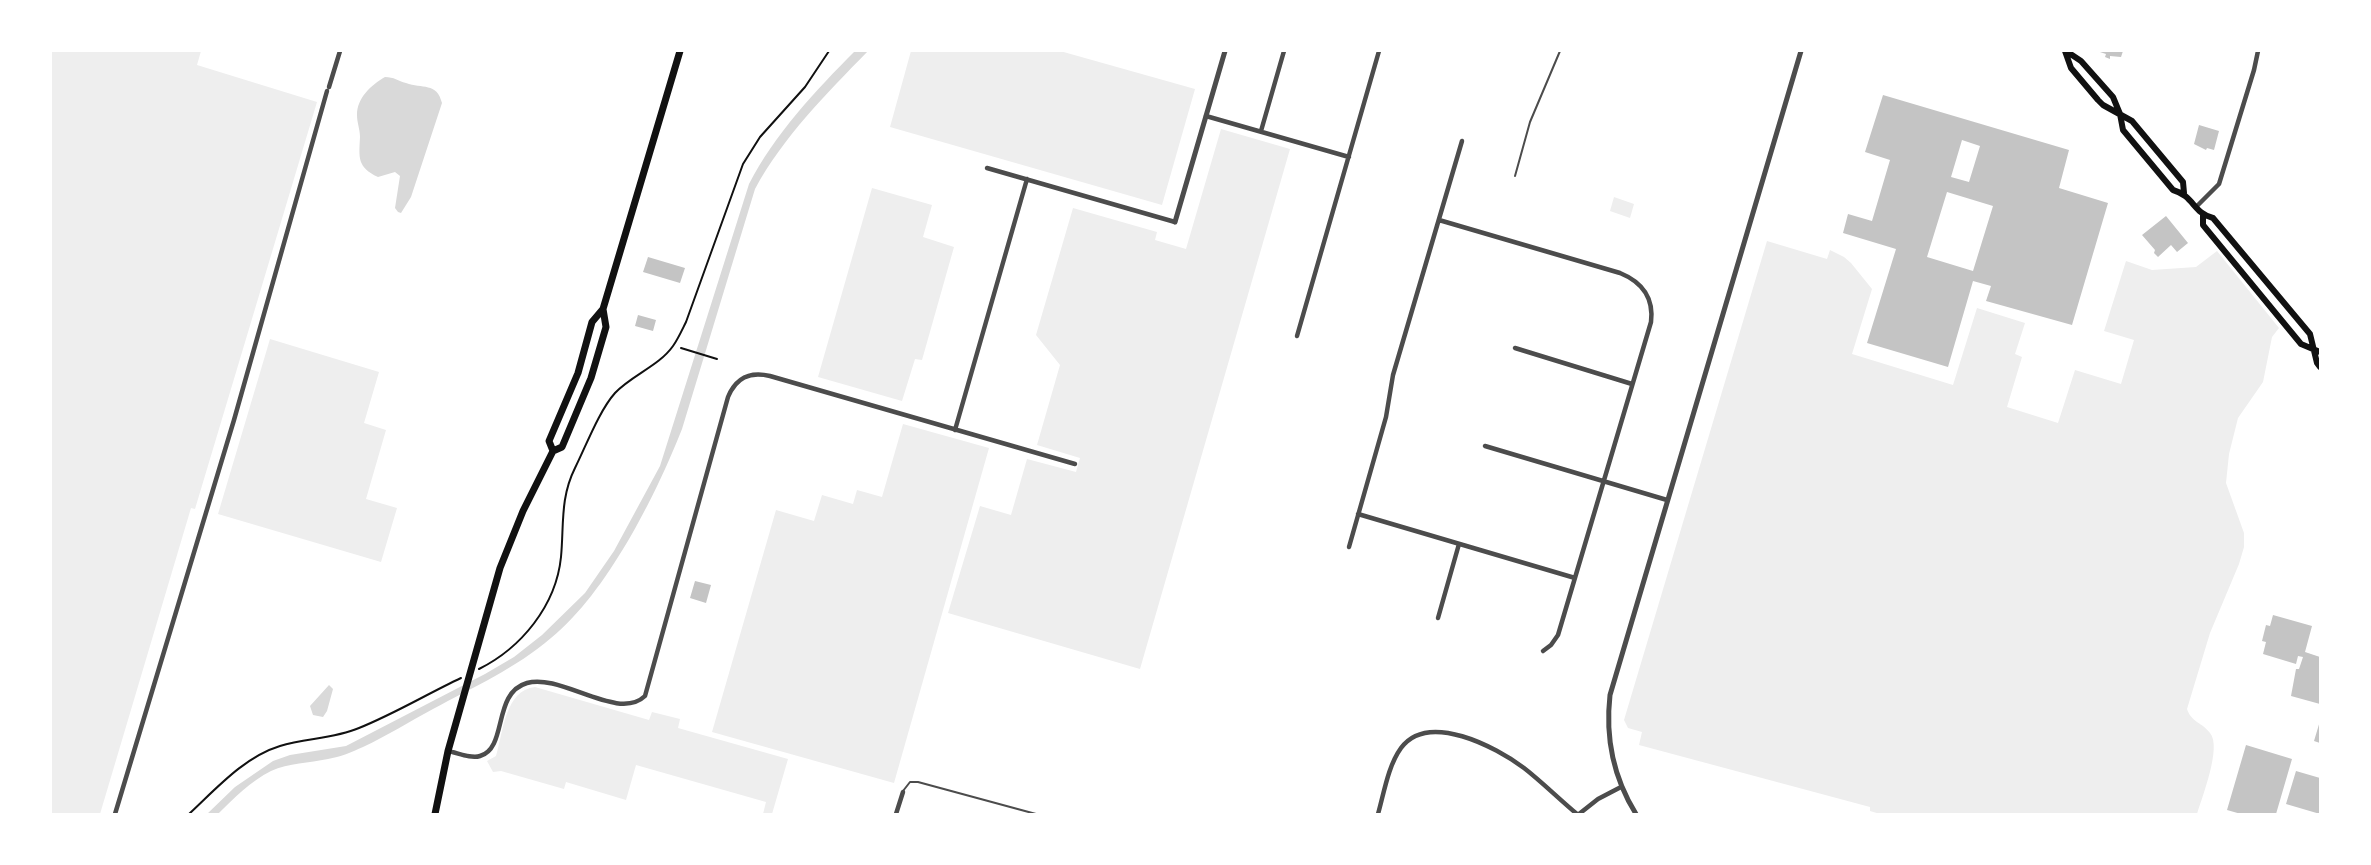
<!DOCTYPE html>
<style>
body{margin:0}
#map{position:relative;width:2371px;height:865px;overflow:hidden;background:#fff;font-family:Helvetica,sans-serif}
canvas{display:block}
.frame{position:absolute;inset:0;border:52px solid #fff;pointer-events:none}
</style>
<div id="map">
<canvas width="2371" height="865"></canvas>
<div class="frame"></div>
</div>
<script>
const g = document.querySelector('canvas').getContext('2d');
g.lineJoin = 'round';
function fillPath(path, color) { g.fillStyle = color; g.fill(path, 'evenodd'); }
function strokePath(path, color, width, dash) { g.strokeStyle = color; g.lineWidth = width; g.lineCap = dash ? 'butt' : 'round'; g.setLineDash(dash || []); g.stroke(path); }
fillPath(new Path2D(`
 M51 51H201L197 65 317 102 195 509 191 508 100 814H51Z
 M911 51H1060L1195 89 1162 205 890 127Z
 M1221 129 1290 149 1140 669 948 613 980 506 1011 515 1027 459 1076 472 1080 458 1037 445 1060 365 1036 335 1073 208 1157 232 1155 240 1186 249Z
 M872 188 932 205 923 237 954 247 922 360 915 359 902 401 818 377Z
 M1614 197 1634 204 1630 218 1610 211Z
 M1767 241 1827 259 1830 250 1844 257 1851 263 1872 289 1852 354 1953 385 1977 308 2025 323 2015 354 2022 357 2007 407 2058 423 2075 370 2121 384 2134 340 2104 331 2126 261 2152 270 2196 267 2217 251 2279 328 2272 337 2263 382 2238 418 2229 454 2226 483 2244 533V547L2239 564 2210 633 2187 709C2191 722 2203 723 2210 733 2222 747 2202 797 2197 814H1880L1870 811V807L1639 745 1642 732 1628 728 1624 720Z
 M270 339 379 372 364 423 386 430 366 499 397 508 381 562 218 514Z
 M903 424 989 448 894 783 712 732 776 510 814 521 822 495 853 504 857 490 882 497Z
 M535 687 649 720 652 712 680 719 678 728 788 759 772 814H763L766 802 636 765 626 800 566 782 564 789 501 771 493 772 487 761 496 756C503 733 505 690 535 687Z`), '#eee');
fillPath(new Path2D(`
 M855 51H868C827 93 783 137 755 189L682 429C656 495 607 593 551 638 516 668 474 687 433 709 410 721 387 736 363 747 352 752 340 757 328 759 309 763 289 763 271 771 251 781 234 798 218 814H207L235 787 273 761 290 755 346 746 485 674 514 657 542 635 585 593 614 551 660 466 749 184C775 134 815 91 855 51Z
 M385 77C394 77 398 81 406 83 422 89 437 82 442 103L411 197 401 213 398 212 395 208 400 176 395 172 378 177C357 167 359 158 360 137 360 129 357 123 357 115 357 98 371 85 385 77Z
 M329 685 333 689 327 711 323 717 313 715 310 706Z`), '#d9d9d9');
fillPath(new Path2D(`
 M2097 51H2123L2121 57 2110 56V59L2105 57 2106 54Z
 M1883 95 2069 150 2059 188 2108 203 2072 325 1986 301 1991 286 1973 281 1948 367 1867 343 1896 249 1843 233 1848 214 1872 221 1890 160 1865 152ZM1962 140 1980 146 1969 182 1951 177ZM1947 192 1993 206 1973 271 1927 257Z
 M2199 125 2219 131 2214 150 2207 148 2206 150 2194 144Z
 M2166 216 2188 243 2177 252 2171 245 2158 257 2154 253 2155 250 2142 235Z
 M648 257 685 268 680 283 643 272Z
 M638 315 656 320 653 331 635 326Z
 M695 581 711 585 706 603 690 598Z
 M2273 615 2312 626 2305 652 2320 657V704L2291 696 2296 669H2299L2303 657 2298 656 2296 664 2263 654 2266 642 2262 641 2266 625 2270 626Z
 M2320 721V743L2314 741Z
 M2246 745 2292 759 2276 814H2241L2227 810Z
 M2296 771 2320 778V814L2286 804Z`), '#c4c4c4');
strokePath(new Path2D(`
 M681 348 717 359
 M479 669C521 648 556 606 561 557 564 525 560 498 575 468 586 446 599 411 615 393 632 375 659 366 673 346 678 339 682 330 686 322L743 164 760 137 805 87 829 51
 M189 814C216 789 244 757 280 746 305 738 333 739 359 728 394 714 427 694 461 678`), '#111', 2);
strokePath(new Path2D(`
 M1515 176 1530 122 1560 51
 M903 791 910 782H918L1036 814`), '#4c4c4c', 2);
strokePath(new Path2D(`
 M329 87 340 51
 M1206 116 1349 157
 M1261 131 1284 51
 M987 168 1175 222
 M2196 207 2219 184 2254 70 2258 51
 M1439 220 1620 273C1642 282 1654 297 1651 322L1558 635 1551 645 1543 651
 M1297 336 1379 51
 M1515 348 1632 384
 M955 430 1027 179
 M1485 446 1667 500
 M1358 514 1575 578
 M1349 547 1386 417 1393 375 1462 141
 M1438 618 1459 544
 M448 751C458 753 471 759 480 756 508 748 492 693 527 683 561 673 618 722 645 696L728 397C736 378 749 371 770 376L1075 464
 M115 814 234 420 327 91
 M896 814 903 792
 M1378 814C1384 793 1388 766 1401 748 1428 711 1496 747 1524 768 1542 782 1559 799 1577 814
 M1579 814 1598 799 1621 787`), '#4c4c4c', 4.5);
strokePath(new Path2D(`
 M1175 222 1225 51
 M1636 814C1613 777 1605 739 1610 695L1801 51`), '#4c4c4c', 5);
strokePath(new Path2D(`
 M2065 51 2071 68 2098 100 2103 105 2132 121 2183 182 2184 193
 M2066 51 2081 61 2113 97 2120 114 2123 130 2173 190C2194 196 2193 213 2213 218L2310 334 2317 363 2320 367
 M2203 215V225L2301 344 2320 352`), '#111', 6);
strokePath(new Path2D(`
 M553 451 549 441 578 373 592 322 603 309
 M435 814 448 751 500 568 523 511 553 451 562 447 591 378 606 327 603 309 680 51`), '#111', 7);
</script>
